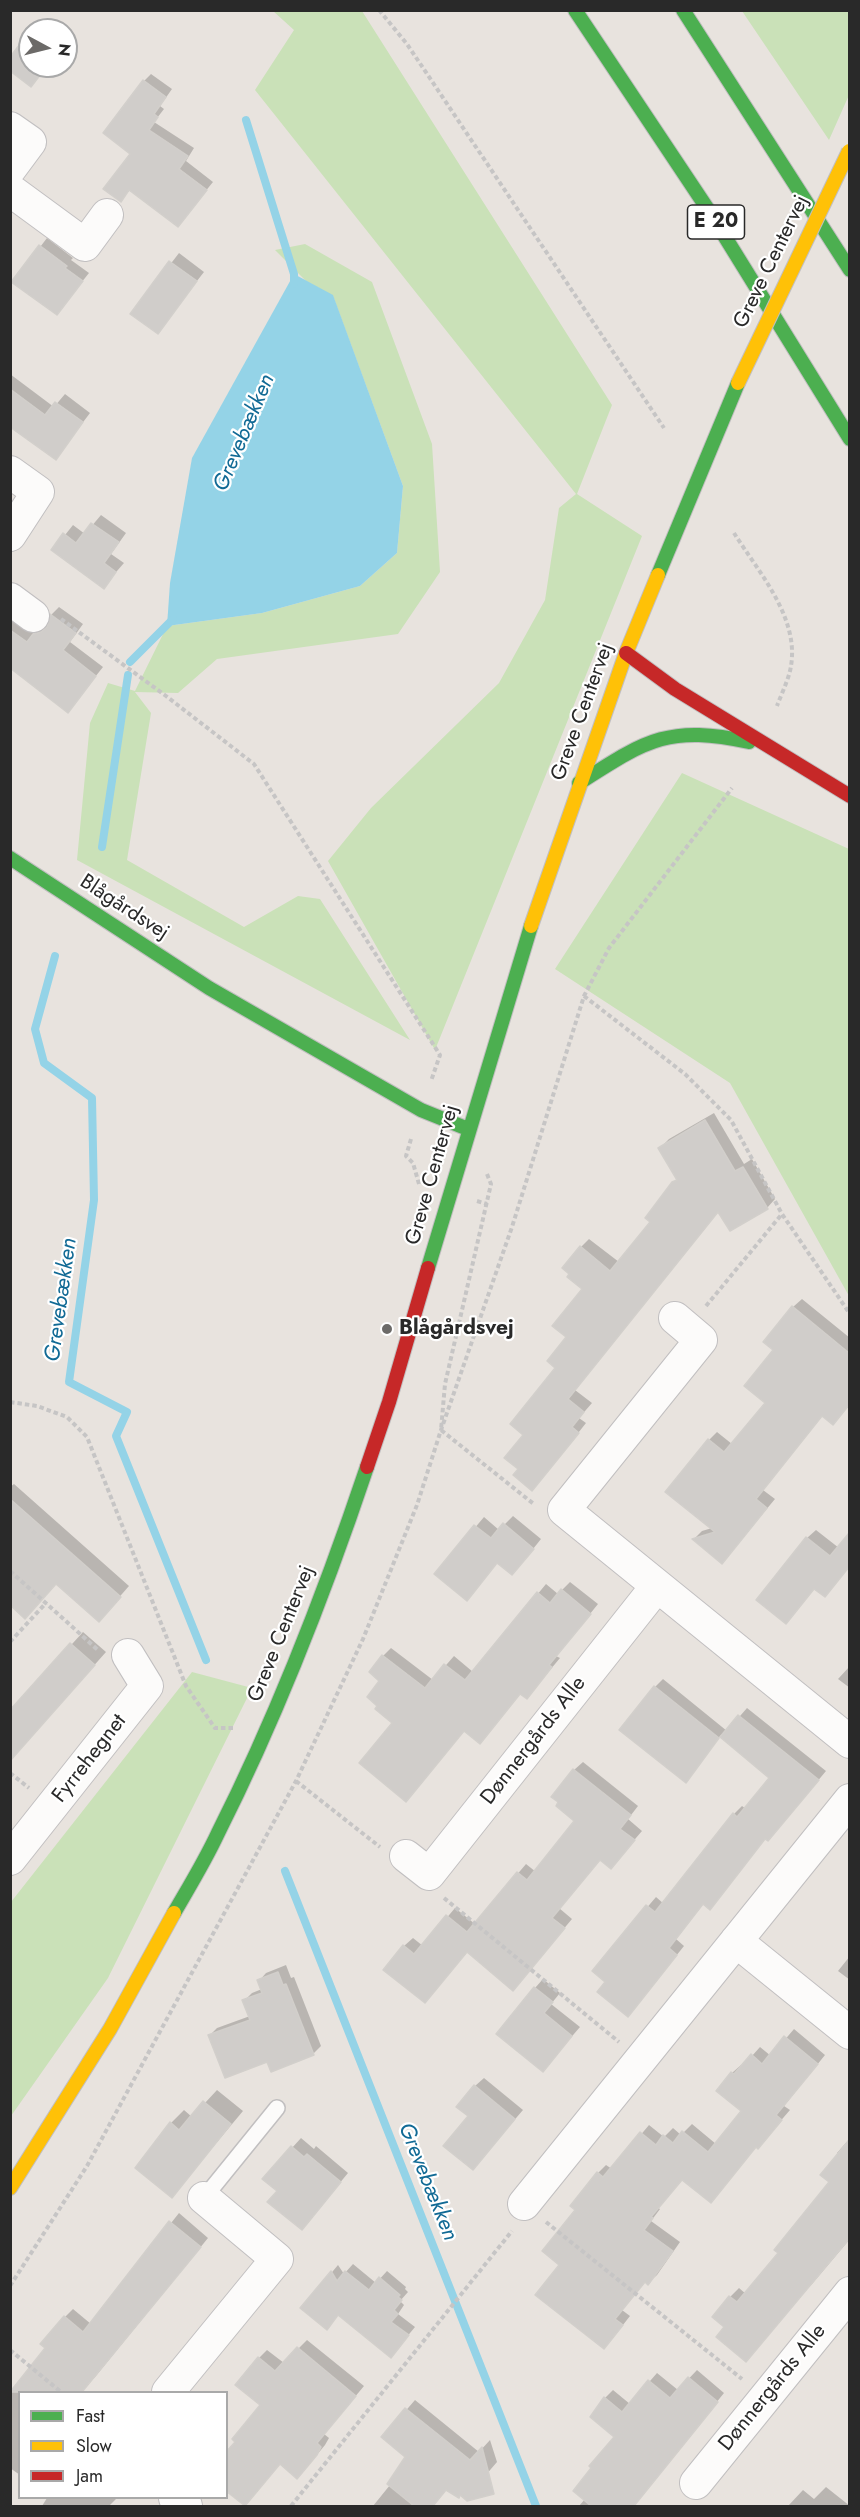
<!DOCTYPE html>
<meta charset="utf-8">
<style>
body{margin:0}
#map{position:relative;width:860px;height:2517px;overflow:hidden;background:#e8e3de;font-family:Jost,sans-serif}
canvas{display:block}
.frame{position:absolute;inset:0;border:12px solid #292929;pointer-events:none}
.legend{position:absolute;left:18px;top:2391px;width:210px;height:108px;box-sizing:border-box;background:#fff;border:2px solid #a9a9a9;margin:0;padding:8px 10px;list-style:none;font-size:18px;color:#292929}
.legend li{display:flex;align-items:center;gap:12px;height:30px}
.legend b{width:30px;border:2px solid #a9a9a9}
.north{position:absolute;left:18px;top:18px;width:60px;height:60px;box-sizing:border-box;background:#fff;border:2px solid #a9a9a9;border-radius:50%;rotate:97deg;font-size:16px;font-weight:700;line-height:24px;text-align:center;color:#292929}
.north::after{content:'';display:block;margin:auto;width:21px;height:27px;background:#6c6a68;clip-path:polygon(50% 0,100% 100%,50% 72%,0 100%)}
</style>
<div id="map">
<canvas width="860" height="2517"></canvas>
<div class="frame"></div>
<ul class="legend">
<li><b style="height:8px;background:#4caf50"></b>Fast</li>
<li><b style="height:8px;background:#ffc107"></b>Slow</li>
<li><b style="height:8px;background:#c62828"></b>Jam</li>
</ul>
<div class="north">N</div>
</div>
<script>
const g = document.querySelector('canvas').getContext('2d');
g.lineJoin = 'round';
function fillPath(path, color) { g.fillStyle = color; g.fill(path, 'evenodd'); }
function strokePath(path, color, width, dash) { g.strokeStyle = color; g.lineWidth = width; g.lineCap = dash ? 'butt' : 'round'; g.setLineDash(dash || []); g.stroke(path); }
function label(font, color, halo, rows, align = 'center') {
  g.font = font + ' Jost,sans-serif'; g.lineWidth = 4.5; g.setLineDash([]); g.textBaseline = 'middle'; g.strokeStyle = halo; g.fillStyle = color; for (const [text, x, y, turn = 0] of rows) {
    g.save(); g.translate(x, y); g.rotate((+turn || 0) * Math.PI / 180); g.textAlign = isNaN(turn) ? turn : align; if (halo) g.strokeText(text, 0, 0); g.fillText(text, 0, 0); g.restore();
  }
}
fillPath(new Path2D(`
 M273 11H362L612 405 577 494 642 536 435 1050 328 861 371 808 499 683 545 600 559 508 576 494 255 90 294 30Z
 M742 11H849V95L829 140Z
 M305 244 372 282 432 444 440 572 398 634 217 659 178 693 135 692 151 713 127 860 244 927 298 896 320 899 410 1040 77 860 90 723 108 683 135 691 167 626 262 613 360 586 397 553 403 486 333 296 306 281 275 250Z
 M682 773 849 849V1296L730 1083 555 969Z
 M192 1672 252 1688 108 1978 11 2116V1902Z`), '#cae1b8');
fillPath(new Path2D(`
 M294 274 333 295 403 486 397 553 360 586 262 613 167 626 170 583 192 458Z`), '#94d3e7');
fillPath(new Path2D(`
 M41 21 53 30H32Z
 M151 74 172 89 160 106 164 109 154 122 194 148 186 161 213 182 178 225 131 189 120 200 132 153 144 81Z
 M47 238 73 258 71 260 89 273 57 313 14 281Z
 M179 253 204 272 157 332 132 314Z
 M10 374 54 407 65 394 90 413 56 458 10 425Z
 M101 515 126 533 111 554 124 563 103 587 53 550 73 525 85 534Z
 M59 607 83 624 70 642 103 667 68 711 10 666V616L34 634 42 626 49 625 52 614Z
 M714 1113 744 1164 752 1159 775 1199 767 1208 719 1211 575 1390 592 1403 579 1418 586 1423 541 1480 520 1469 525 1434 557 1368 584 1289 581 1247 589 1239 619 1262 652 1222 678 1179 660 1148 669 1139Z
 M802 1299 850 1338V1405L833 1423 823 1415 763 1490 775 1499 730 1553 694 1539 702 1531 712 1528 709 1440 717 1432 732 1444 767 1402 776 1350 793 1307Z
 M14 1484 129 1586 108 1610 57 1582 10 1603V1487Z
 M513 1516 541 1539 521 1564 498 1561 436 1574 484 1517 499 1530Z
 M816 1530 839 1548 850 1536V1566L833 1587 815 1588 786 1622 807 1538Z
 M570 1582 598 1604 556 1656 560 1658 535 1688 521 1693 465 1730 414 1791 381 1681 383 1656 391 1648 433 1680 454 1656 473 1672 546 1584 558 1594Z
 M83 1632 106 1652 10 1760V1712Z
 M850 1666V1688L838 1679Z
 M663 1679 727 1731 747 1708 826 1771 776 1831 766 1837 718 1899 704 1903 676 1939 684 1946 636 2006 607 1981 609 1952 656 1897 664 1904 734 1814 742 1806 746 1809 771 1778 721 1735 686 1781 655 1687Z
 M583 1762 638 1806 628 1819 642 1831 611 1867 601 1859 559 1908 572 1919 513 1989 468 1951 433 1993 404 1946 413 1938 423 1946 455 1908 475 1924 526 1864 536 1872 577 1821 574 1770Z
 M850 1956V1980L838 1971Z
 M286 1965 291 1978 294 1977 321 2046 313 2054 267 2060 210 2035 217 2028 250 2016 244 2001 252 1993 262 1989 259 1981 266 1973Z
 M543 1979 560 1993 551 2004 580 2027 543 2070 535 1988Z
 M794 2029 825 2055 784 2106 790 2110 758 2147 683 2179 658 2208 660 2209 651 2221 680 2242 657 2275 648 2283 646 2281 622 2310 630 2316 612 2339 562 2265 578 2210 598 2173 606 2165 612 2169 649 2125 664 2137 673 2128 681 2135 692 2124 716 2144 743 2111 718 2091 732 2073 741 2065 743 2066 760 2047 771 2056Z
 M484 2078 523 2110 473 2168 470 2116 475 2086Z
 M217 2090 243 2111 172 2196 171 2123 184 2110 192 2117Z
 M301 2138 314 2149 316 2146 348 2173 310 2219 264 2179Z
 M850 2138V2239L812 2284 726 2327 730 2297 739 2288 746 2294 780 2253 831 2182 839 2154 837 2153Z
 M179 2213 208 2238 95 2377 86 2385 68 2370 50 2392H20V2475L10 2468V2393L47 2348 65 2317 73 2309 91 2324Z
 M353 2264 376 2283 387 2271 406 2287 405 2289 408 2292 400 2301 404 2305 398 2314 415 2327 391 2356 339 2314 327 2328 302 2308 338 2265 344 2274Z
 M307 2340 364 2386 324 2434 329 2438 325 2445 306 2468 262 2405 259 2358 267 2350 284 2363Z
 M697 2370 724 2393 633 2506H579L585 2499 616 2436 605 2398 613 2390 630 2404 657 2373 678 2390Z
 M415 2400 479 2452 490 2440 497 2462 466 2498 447 2489 433 2506H373L390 2485 407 2457 383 2437Z
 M826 2487 850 2506H788L803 2490 814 2499Z
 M47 2498H117L109 2506H42Z`), '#0003');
strokePath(new Path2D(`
 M246 120 294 274V284
 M130 662 173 619
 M102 847 128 675
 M55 956 35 1029 44 1063 92 1098 94 1200 69 1382 127 1412 116 1436 206 1660
 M285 1871 536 2506`), '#94d3e7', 8);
const building = new Path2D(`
 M30 31V66H47L31 87 10 71V57Z
 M143 80 166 97 154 114 158 117 149 130 188 156 179 169 207 190 178 227 129 190 121 202 103 189 130 154 103 133Z
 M39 245 67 266 65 268 83 281 57 315 11 282Z
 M169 261 197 281 158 334 130 314Z
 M10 389 45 415 55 402 83 422 56 460 10 427Z
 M91 523 119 542 104 563 116 572 104 589 51 550 63 533 76 543Z
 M50 614 76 633 63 650 96 676 68 713 10 668V630L27 642 33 634 41 632 47 627Z
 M705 1120 735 1171 743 1167 768 1209 730 1231 718 1212 568 1399 584 1412 572 1427 579 1433 532 1491 513 1475 518 1469 504 1458 523 1435 510 1424 555 1368 547 1361 566 1337 552 1326 582 1289 567 1277 569 1274 562 1268 580 1246 610 1271 650 1222 645 1218 672 1182 677 1180 658 1148Z
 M792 1306 849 1353V1405L833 1425 822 1416 756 1499 767 1508 722 1564 692 1539 715 1532 665 1492 708 1439 724 1452 765 1403 744 1386 773 1350 763 1342Z
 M10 1499 121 1597 99 1622 56 1584 25 1619 10 1605Z
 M503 1523 534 1549 512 1575 497 1563 467 1601 434 1574 474 1525 491 1538Z
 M849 1533V1567L825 1597 814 1589 786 1624 756 1600 806 1537 830 1556Z
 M561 1589 591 1614 549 1665 552 1667 527 1699 520 1694 480 1744 464 1731 406 1802 359 1763 392 1723 375 1709 377 1706 367 1697 379 1681 369 1672 382 1655 425 1688 444 1664 465 1680 537 1592 550 1603Z
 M70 1643 95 1665 10 1761V1710Z
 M654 1686 719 1738 686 1783 619 1730Z
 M738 1715 819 1780 768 1841 765 1839 710 1910 703 1904 669 1948 677 1955 628 2017 597 1992 605 1982 592 1971 646 1905 655 1912 733 1813 737 1817 769 1778 720 1737Z
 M573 1769 631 1815 620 1829 635 1840 611 1869 600 1860 552 1918 565 1928 513 1991 467 1952 425 2003 383 1970 403 1945 414 1954 446 1915 467 1932 517 1872 527 1880 574 1821 556 1806 558 1802 551 1797Z
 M278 1972 283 1985 286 1984 314 2055 271 2072 267 2062 225 2078 208 2035 250 2020 242 2000 262 1993 257 1980Z
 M534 1987 553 2002 544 2013 572 2036 543 2072 496 2034Z
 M784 2036 818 2064 776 2115 782 2120 758 2149 756 2147 711 2203 682 2180 651 2217 653 2218 644 2230 673 2251 648 2285 645 2282 615 2319 623 2325 604 2349 535 2295 559 2265 542 2251 575 2210 570 2206 597 2172 603 2177 640 2132 656 2145 663 2135 673 2143 682 2131 708 2152 741 2111 716 2091 731 2072 734 2074 751 2054 762 2064Z
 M474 2085 515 2119 473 2170 443 2146 468 2116 456 2107Z
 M203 2101 231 2124 172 2198 135 2168 170 2122 179 2130Z
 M849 2140V2239L746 2362 716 2337 724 2327 712 2317 729 2296 737 2302 778 2253 774 2250 829 2182 820 2175Z
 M291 2146 304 2157 307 2154 341 2182 302 2230 267 2202 277 2191 262 2179Z
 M169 2221 201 2247 82 2392H10L45 2348 40 2344 64 2316 83 2332Z
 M331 2271 337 2281 345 2271 369 2290 379 2277 400 2295 398 2297 402 2300 394 2310 398 2314 391 2322 409 2335 391 2358 338 2315 327 2330 300 2308Z
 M297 2347 356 2396 317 2443 321 2447 317 2455 297 2479 280 2464 245 2506 226 2491V2452L235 2442 232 2439 260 2405 235 2385 258 2357 275 2371Z
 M688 2377 718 2402 634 2506H591L573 2491 591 2468 589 2466 614 2437 590 2417 604 2397 622 2412 648 2380 670 2398Z
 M405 2408 470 2460 482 2447 494 2494 467 2501 460 2495 459 2498 446 2490 433 2506H414L387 2484 405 2457 381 2437Z`);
fillPath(building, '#d0cdca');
strokePath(building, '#d2cfcb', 1.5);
const lane = new Path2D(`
 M204 2198 277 2108`);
const street = new Path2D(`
 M10 128 30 142 10 169
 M10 190 85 245 107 215
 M10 472 38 492 10 535
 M10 599 33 616
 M675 1318 701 1340 564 1510 850 1742
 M406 1856 429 1874 657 1586
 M10 1859 147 1686 128 1655
 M736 1941 850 2033
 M524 2204 850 1800
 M168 2392 277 2259 204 2198
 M696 2483 850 2293
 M175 2498 186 2506`);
const fast = new Path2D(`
 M575 10 709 211 850 439
 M683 10 850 270
 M658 575 738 383
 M579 783C645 741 668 724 749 742
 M10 858 209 988 421 1110 468 1129
 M428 1268 531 926
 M174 1913C189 1887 205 1861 218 1833 277 1716 325 1592 367 1467`);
const slow = new Path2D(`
 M531 926 626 653 658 575
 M10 2188 110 2029 174 1913`);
const jam = new Path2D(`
 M626 653 675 689 850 796
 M367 1467 389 1402 428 1268`);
strokePath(lane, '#c1bfc0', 18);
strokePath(street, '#c1bfc0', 34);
strokePath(fast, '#c1bfc0', 16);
strokePath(slow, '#c1bfc0', 16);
strokePath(jam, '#c1bfc0', 16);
strokePath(new Path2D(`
 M379 10 407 44 664 428
 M734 533C759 573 802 620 790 671 787 683 781 695 777 706
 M61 619 166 696 254 764 440 1055 431 1081
 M584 996 685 1074 731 1120 782 1214 850 1314
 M411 1139 406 1156 413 1163 419 1184
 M487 1174 491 1184 445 1384 441 1430 535 1505
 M477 1201 487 1204
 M706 1306 782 1214
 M10 1402 37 1406 67 1417 87 1437 186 1686 215 1728H234
 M10 1571 98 1650
 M10 1642 46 1603
 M10 1773 29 1788
 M296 1781 380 1847
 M444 1898 619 2042
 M546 2222 742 2379
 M10 2286 87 2166 296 1781 363 1639 417 1505 441 1430 512 1227 584 996 609 948 732 788
 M10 2350 61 2392
 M291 2506 512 2231`), '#c6c5c5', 4, [4.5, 3]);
strokePath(lane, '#fcfbfa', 15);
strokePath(street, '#fcfbfa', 32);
strokePath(fast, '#4caf50', 14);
strokePath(slow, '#ffc107', 14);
strokePath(jam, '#c62828', 14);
const slowBridge = new Path2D(`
 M738 383 849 151`);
strokePath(slowBridge, '#c1bfc0', 16, []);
strokePath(slowBridge, '#ffc107', 14);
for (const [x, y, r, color] of [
 [387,1329,6,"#6c6a68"]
]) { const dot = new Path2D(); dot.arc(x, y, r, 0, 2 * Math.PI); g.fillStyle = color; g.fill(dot); strokePath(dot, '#fff', 2); }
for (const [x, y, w] of [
 [716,222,57]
]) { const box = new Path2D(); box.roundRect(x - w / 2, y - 17, w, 34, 4.5); g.fillStyle = '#fff'; g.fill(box); strokePath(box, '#292929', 1.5); }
label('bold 20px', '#292929', null, [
 ["E 20",716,222]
]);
label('21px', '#292929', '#fff', [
 ["Greve Centervej",772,262,-64],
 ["Greve Centervej",583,712,-70],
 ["Blågårdsvej",124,908,33],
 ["Greve Centervej",433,1175,-74],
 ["Greve Centervej",282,1634,-68],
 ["Dønnergårds Alle",534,1741,-52],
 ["Fyrrehegnet",90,1759,-52],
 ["Dønnergårds Alle",773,2388,-51]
]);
label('bold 21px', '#292929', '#fff', [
 ["Blågårdsvej",399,1329]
], 'left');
label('italic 22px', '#116a95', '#fff', [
 ["Grevebækken",245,433,-67],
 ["Grevebækken",62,1300,-82],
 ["Grevebækken",427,2182,68]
]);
</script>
